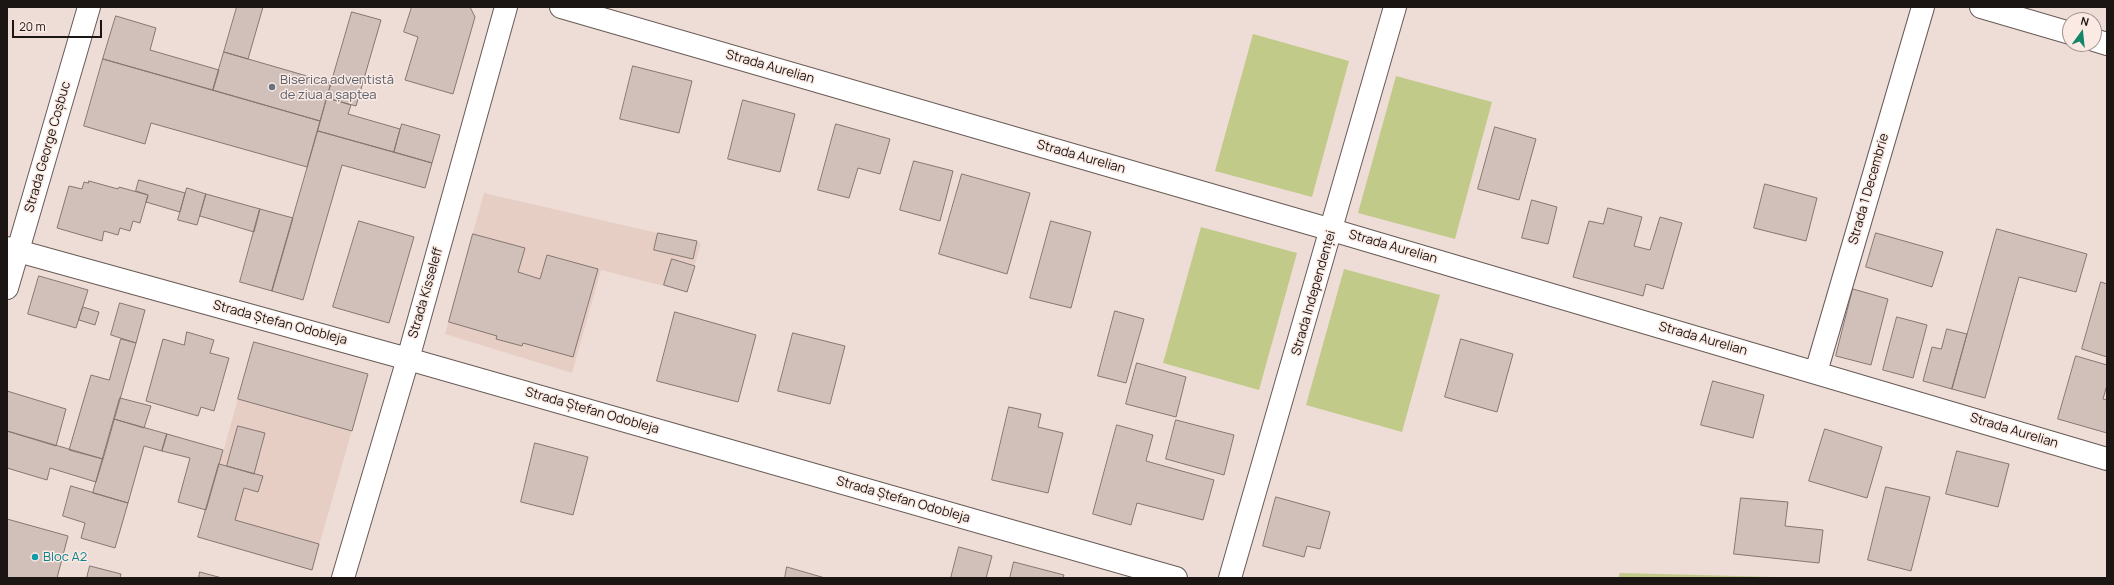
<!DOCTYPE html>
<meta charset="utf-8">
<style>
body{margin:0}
#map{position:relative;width:2114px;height:585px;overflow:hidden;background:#edddd6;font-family:Manrope,sans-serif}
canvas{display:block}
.frame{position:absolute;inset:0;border:8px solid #1b1614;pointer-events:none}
.north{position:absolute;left:2062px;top:12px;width:40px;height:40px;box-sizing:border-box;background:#fbeae3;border:1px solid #a19590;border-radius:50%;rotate:15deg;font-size:11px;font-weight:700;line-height:16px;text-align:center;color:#1b1614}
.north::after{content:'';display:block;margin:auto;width:14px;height:18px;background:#128666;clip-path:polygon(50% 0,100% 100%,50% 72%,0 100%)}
.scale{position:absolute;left:12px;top:20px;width:90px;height:18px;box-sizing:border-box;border:2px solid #1b1614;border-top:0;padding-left:5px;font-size:12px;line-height:14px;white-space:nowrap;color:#1b1614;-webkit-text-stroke:3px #fbeae3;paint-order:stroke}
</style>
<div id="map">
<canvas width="2114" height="585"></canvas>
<div class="frame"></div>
<div class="north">N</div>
<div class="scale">20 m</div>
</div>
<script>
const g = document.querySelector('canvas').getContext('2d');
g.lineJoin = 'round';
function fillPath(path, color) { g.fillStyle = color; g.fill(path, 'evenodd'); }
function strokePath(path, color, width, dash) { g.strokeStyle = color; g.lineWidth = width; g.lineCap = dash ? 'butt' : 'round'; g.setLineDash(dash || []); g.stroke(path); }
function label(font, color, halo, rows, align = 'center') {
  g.font = font + ' Manrope,sans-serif'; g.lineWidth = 3; g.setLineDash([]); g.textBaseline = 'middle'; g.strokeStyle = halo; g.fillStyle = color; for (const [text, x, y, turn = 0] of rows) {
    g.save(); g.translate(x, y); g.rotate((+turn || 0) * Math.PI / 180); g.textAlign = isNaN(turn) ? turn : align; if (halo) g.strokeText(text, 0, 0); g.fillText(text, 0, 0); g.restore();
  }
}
fillPath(new Path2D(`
 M484 193 701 243 687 292 601 270 572 373 445 334Z
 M254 342 368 374 312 570 199 537Z`), '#e7cec5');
fillPath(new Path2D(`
 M1253 34 1349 61 1312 197 1215 171Z
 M1396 76 1492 102 1455 239 1358 213Z
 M1201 227 1297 253 1259 390 1163 363Z
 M1344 269 1440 295 1402 432 1306 405Z
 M1620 573 1813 578H1618Z`), '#c2ca8a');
const building = new Path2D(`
 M237 7H263L248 59 224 52Z
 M412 7H470L475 17 453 94 405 80 418 37 404 32Z
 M352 12 381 20 356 106 327 98Z
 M116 16 156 28 150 50 219 70 213 90 103 59Z
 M224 52 331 83 320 121 213 90Z
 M103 59 320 121 307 167 151 123 145 144 84 126Z
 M633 66 692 81 679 133 620 119Z
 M327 98 351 105 348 114 400 129 394 152 318 131Z
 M743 100 795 114 780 172 728 159Z
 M402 124 440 135 432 163 394 152Z
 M836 124 890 139 880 174 858 168 849 198 818 190Z
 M1495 127 1536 139 1519 200 1478 189Z
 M318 131 432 163 425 188 342 165 303 300 272 291Z
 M914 161 953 171 940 221 900 210Z
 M962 174 1030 193 1007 274 939 254Z
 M139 180 185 193 180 212 146 202 148 195 136 191Z
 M89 181 118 189 119 187 148 195 140 223 133 221 130 231 120 228 118 235 104 231 102 241 57 228 69 186 82 189 84 182 88 183Z
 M1765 184 1817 198 1806 241 1754 228Z
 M187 188 206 194 197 225 178 220Z
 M206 194 260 209 254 232 200 216Z
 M1532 200 1557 207 1548 244 1522 238Z
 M1608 208 1642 217 1634 246 1650 250 1660 217 1682 223 1663 289 1646 284 1643 296 1573 277 1589 221 1603 224Z
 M260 209 293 218 272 291 240 282Z
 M359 221 414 237 389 323 333 307Z
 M1051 221 1091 232 1071 308 1030 298Z
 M1997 229 2087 254 2076 292 2019 277 1985 398 1952 389Z
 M658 233 697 241 693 259 654 250Z
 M1876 233 1943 252 1932 287 1866 267Z
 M473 234 525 248 518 272 540 279 547 255 598 269 573 357 523 343 522 346 496 339 497 336 449 322Z
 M672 259 695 266 687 292 664 285Z
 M39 276 88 290 76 328 28 314Z
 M2101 282 2107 284V357L2082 349Z
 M1853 289 1888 299 1871 365 1836 356Z
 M120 303 145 310 136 343 111 335Z
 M83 307 99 312 95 325 79 320Z
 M1115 311 1144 319 1126 383 1098 376Z
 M675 312 756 335 738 402 657 381Z
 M1897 317 1927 325 1913 378 1883 370Z
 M1947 329 1967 334 1952 389 1923 381 1932 347 1941 349Z
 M187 332 214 340 210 353 229 358 214 411 201 407 198 416 146 401 163 339 184 345Z
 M793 333 845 346 830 404 778 391Z
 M121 339 136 343 103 459 69 450 91 375 109 380Z
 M1461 339 1513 354 1497 412 1445 397Z
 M254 342 368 374 352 431 238 399Z
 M2076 356 2107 365V385L2103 399 2107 400V433L2058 419Z
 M1137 363 1186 377 1176 417 1126 404Z
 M1713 381 1764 395 1753 438 1701 425Z
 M7 391 66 409 56 446 7 431Z
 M120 398 151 406 144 428 114 419Z
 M1009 407 1041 414 1038 427 1063 433 1048 493 992 480Z
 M114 419 167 434 162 451 144 446 128 503 93 493Z
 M1176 420 1234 435 1224 475 1166 459Z
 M1117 425 1153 435 1146 461 1214 480 1203 520 1137 503 1131 525 1093 514Z
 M238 426 265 433 254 474 227 466Z
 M1825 429 1882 447 1867 498 1809 481Z
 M7 431 103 459 96 482 50 468 47 480 7 468Z
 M167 434 223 450 206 510 178 502 190 458 162 451Z
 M535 443 588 457 573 515 521 502Z
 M1957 451 2009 464 1998 507 1946 494Z
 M219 464 263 476 258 492 244 488 235 520 319 544 312 570 198 537Z
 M71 486 128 503 115 548 81 538 85 523 63 516Z
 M1886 487 1930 497 1911 571 1868 560Z
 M1276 497 1330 512 1320 549 1307 546 1304 557 1263 546Z
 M1741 498 1788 502 1785 526 1823 530 1819 563 1734 554Z
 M7 519 68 536 57 578H7Z
 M959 547 992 556 986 578H951Z
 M1014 562 1064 575 1063 578H1010Z
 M90 566 121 574 120 578H87Z
 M787 567 825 578H785Z
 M200 572 222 578H199Z`);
fillPath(building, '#d1c0ba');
strokePath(building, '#847670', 1);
const minor = new Path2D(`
 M561 7 1332 230 2107 459
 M7 248 408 359 1176 578
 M7 288 89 7
 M1816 372 1923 7`);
const tertiary = new Path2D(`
 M1981 7 2070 33
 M2094 40 2107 44
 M343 578 408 359 506 7
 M1230 578 1395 7`);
strokePath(minor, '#685a55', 24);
strokePath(tertiary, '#685a55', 24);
strokePath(minor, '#fff', 22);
strokePath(tertiary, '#fff', 22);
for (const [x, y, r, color] of [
 [272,87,4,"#6b7280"],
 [35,557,4,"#0f9aa8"]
]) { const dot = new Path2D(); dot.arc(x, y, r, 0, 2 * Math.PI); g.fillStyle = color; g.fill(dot); strokePath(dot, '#fbeae3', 1.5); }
label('13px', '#1b1614', '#fbeae3', [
 ["Strada Aurelian",770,67,16],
 ["Strada George Coșbuc",48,147,-74],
 ["Strada Aurelian",1081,157,16],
 ["Strada 1 Decembrie",1869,189,-74],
 ["Strada Aurelian",1393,247,16],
 ["Strada Kisseleff",426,293,-74],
 ["Strada Independenței",1314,293,-74],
 ["Strada Ștefan Odobleja",280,323,15],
 ["Strada Aurelian",1703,339,16],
 ["Strada Ștefan Odobleja",592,411,16],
 ["Strada Aurelian",2014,431,17],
 ["Strada Ștefan Odobleja",903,500,16]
]);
label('13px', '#5b616d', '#fbeae3', [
 ["Biserica adventistă",280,80],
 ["de ziua a șaptea",280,95]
], 'left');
label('13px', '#0d838f', '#fbeae3', [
 ["Bloc A2",43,557]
], 'left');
</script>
